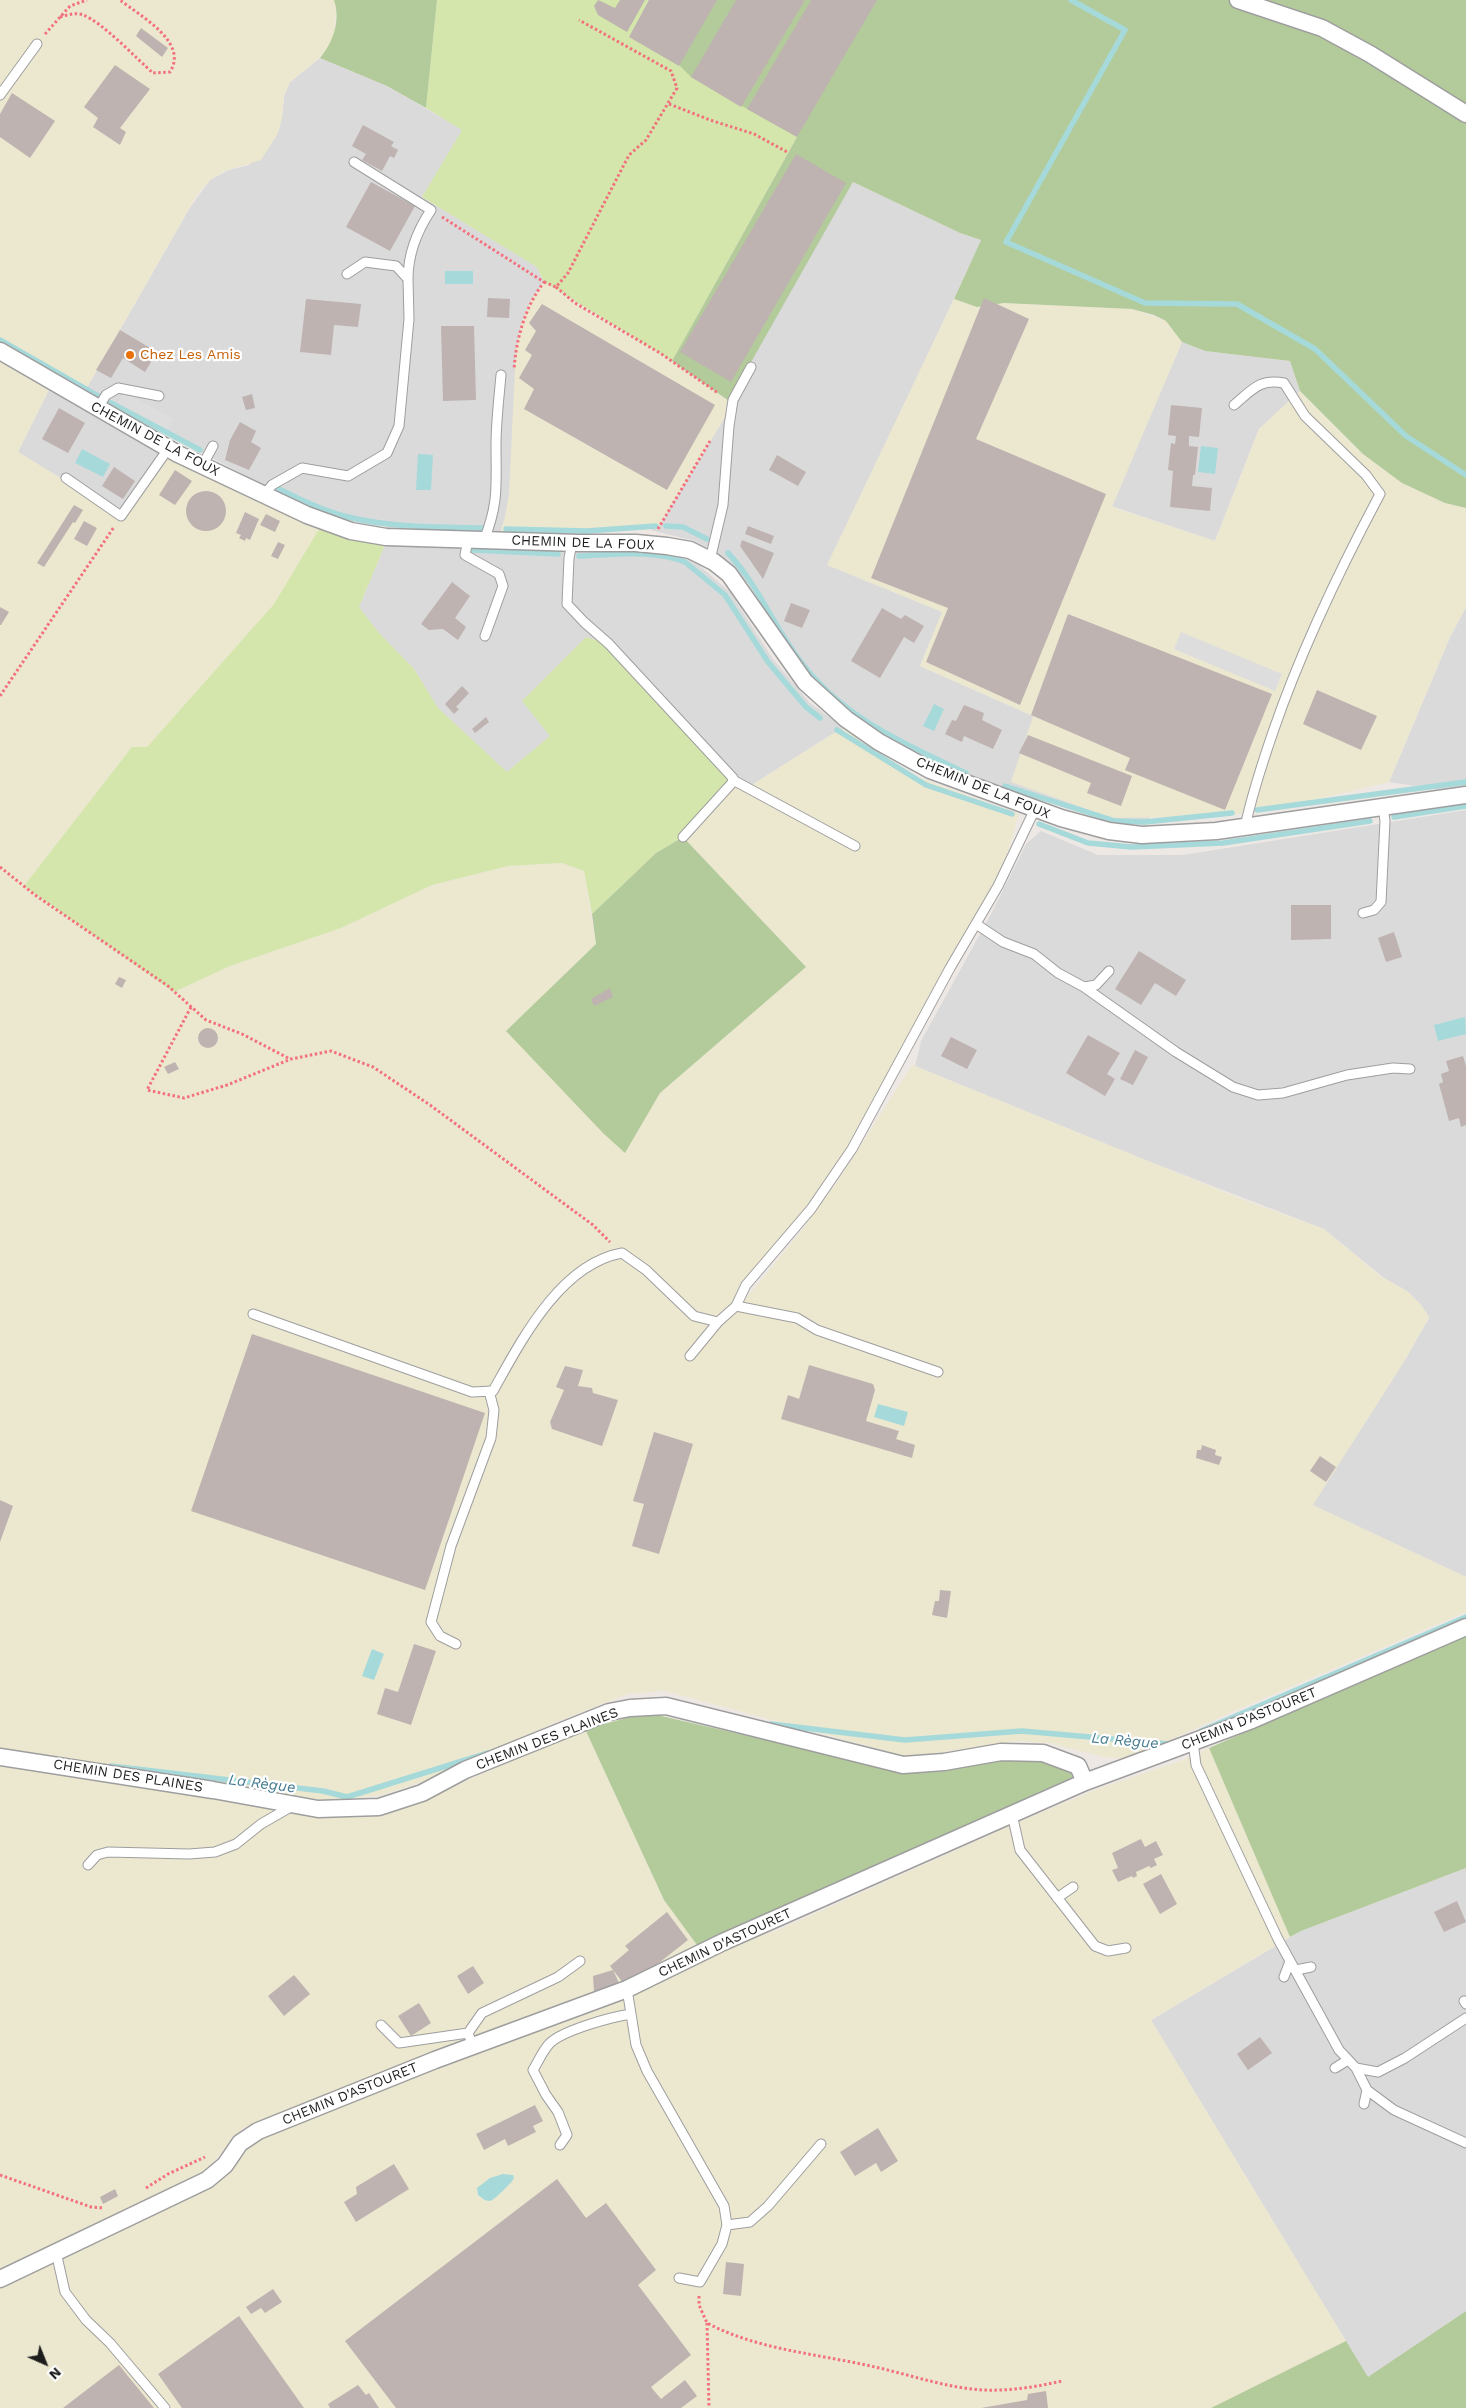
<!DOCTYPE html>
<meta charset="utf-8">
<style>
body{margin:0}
#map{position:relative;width:1466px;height:2408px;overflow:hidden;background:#eee8e4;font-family:"Work Sans",sans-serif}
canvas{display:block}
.north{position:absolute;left:20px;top:2338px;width:50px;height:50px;-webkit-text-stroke:4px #fff;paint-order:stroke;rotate:136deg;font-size:14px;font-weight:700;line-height:20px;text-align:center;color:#1d1d1d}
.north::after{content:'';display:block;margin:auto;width:18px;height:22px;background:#1d1d1d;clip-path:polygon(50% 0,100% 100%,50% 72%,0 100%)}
</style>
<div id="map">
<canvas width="1466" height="2408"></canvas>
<div class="north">N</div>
</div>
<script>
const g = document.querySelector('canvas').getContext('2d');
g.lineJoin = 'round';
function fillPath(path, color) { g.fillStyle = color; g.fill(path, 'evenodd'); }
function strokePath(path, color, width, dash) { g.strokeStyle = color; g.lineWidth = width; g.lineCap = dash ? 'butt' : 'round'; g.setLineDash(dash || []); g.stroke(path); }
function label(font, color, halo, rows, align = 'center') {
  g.font = font + ' "Work Sans",sans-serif'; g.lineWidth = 4.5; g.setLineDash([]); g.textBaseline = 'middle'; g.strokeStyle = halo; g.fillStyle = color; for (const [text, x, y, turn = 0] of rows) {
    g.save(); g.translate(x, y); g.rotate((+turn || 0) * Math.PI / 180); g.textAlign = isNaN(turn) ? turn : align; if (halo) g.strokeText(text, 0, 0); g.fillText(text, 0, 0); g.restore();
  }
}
fillPath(new Path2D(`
 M320 58 387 86 463 130 422 197 537 267 544 282 534 296 507 511 500 534 373 525 305 507 85 391 189 209 210 180 229 170 249 165 282 118 284 96 290 82Z
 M853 182 960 233 981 240 899 417 828 565 943 612 920 666 1033 716 1160 787 1147 825 1117 823 1006 789 963 775 894 741 855 716 801 666 753 590 728 561 713 550 695 541 650 530 659 526 710 441 746 366Z
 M1182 342 1205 351 1290 361 1300 391 1259 429 1215 541 1111 506Z
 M49 390 163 455 121 516 18 452Z
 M385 545 648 552 678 555 700 566 730 592 773 659 809 702 845 729 831 735 747 788 550 736 507 772 438 708 414 669 379 633 359 607Z
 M1466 607V788L1448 791 1389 782 1450 637Z
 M1466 810V1577L1312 1505 1405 1360 1429 1318 1421 1305 1407 1291 1384 1278 1324 1229 1145 1160 915 1066 921 1041 991 914 1026 844 1041 831 1098 855H1183Z
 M1466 1868V2311L1368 2378 1151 2020 1301 1931Z`), '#dbdadb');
fillPath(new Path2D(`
 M0 0H334L336 6 335 30 330 45 320 58 290 82 284 96 282 118 278 133 270 146 261 160 225 171 210 180 197 195 85 391 0 340Z
 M544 282 580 306 672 361 733 404 659 526 650 530 500 534 505 517 509 494 516 349 522 321 531 300Z
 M954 299 977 307 1004 303 1132 309 1166 321 1182 342 1112 507 1215 541 1259 429 1300 391 1363 454 1431 496 1445 503 1466 508V607L1450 637 1389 782 1277 809 1222 816 1112 818 1011 782 1055 651 1031 715 920 666 942 612 827 565Z
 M0 362 49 390 18 452 121 515 163 455 319 529 274 604 147 747 174 992 230 966 341 928 432 885 508 866 562 863 584 871 596 944 507 1031 625 1153 660 1093 806 967 683 837 733 780 747 788 831 735 845 729 917 777 1019 814 998 886 852 1149 698 1348 753 1290 798 1235 839 1179 912 1065 1244 1200 1324 1229 1380 1276 1407 1291 1421 1305 1429 1317 1405 1360 1313 1505 1466 1577V1612L1232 1712 1128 1759 1104 1757 1049 1743 1016 1741 909 1757 665 1691 628 1694 554 1723 422 1782 382 1795 334 1801 262 1794 0 1749V698L6 689 0 696Z
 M585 1729 664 1900 697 1945 662 1965 243 2128 198 2179 0 2268V1759L361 1812 399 1810Z
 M1209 1748 1290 1937 1151 2020 1346 2341 1211 2408H0V2285L237 2161 258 2138 573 2016 634 1995 734 1943 776 1931 1021 1821 1097 1789 1183 1760Z`), '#ece8d0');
fillPath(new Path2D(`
 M437 0H651L797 137 672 361 544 282 537 267 422 197 462 130 426 108Z
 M319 529 340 536 385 545 359 607 379 633 414 669 438 708 507 772 550 736 522 701 586 637 609 644 733 778 683 837 656 853 592 914 584 871 562 863 508 866 432 885 341 928 230 966 174 992 24 886 132 747H147L274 604Z`), '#d4e6ac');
fillPath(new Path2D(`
 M334 0H437L426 108 387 86 320 58C333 42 341 21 334 0Z
 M651 0H1466V508L1445 503 1402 483 1363 454 1300 391 1290 361 1205 351 1182 342 1166 321 1154 315 1132 309 1004 303 977 307 954 299 981 240 960 233 853 182 729 401 672 361 797 137 691 77 650 36Z
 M683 837 806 967 660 1093 625 1153 603 1133 506 1031 596 944 592 914 656 853Z
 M1466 1636V1868L1301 1931 1290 1937 1209 1748Z
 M638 1715H657L906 1772 998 1760H1040L1063 1765 1076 1776 697 1945 664 1900 585 1729Z
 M1466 2311V2408H1211L1346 2341 1368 2377Z`), '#b3cb9a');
fillPath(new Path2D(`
 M124 392 174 419 167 431 117 404Z
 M1181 632 1282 674 1275 691 1174 649Z`), '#ddd');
fillPath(new Path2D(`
 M445 271H473V284H445Z
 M1201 446 1218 448 1215 474 1198 472Z
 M82 449 110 464 103 477 75 463Z
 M418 454 433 455 431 490H416Z
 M934 704 944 709 934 731 923 726Z
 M1465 1017 1466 1034 1438 1041 1434 1025Z
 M878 1404 908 1412 904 1426 874 1417Z
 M372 1649 384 1654 374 1680 362 1676Z
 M503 2174 513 2175 514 2178C512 2183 494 2200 490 2201 485 2201 482 2198 478 2195L477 2188 490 2178Z`), '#a6d9da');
strokePath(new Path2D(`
 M1071 0 1125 30 1006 242 1145 303 1237 304 1315 349 1406 436 1466 475
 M0 340 98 396
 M111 403 200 450
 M277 488C299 499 321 510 344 516 389 528 439 527 485 528
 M666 526 683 527 707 539
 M506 529 587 531 656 526
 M472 550 558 554
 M728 553C757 584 773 624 798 658 839 716 904 744 966 773
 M579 556C612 555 654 549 685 562L725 595 768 662 806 707 820 718
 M837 730 926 785 1012 814
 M1005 786 1115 821 1145 822 1232 813
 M1257 810 1466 782
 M1394 817 1466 806
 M1039 824 1088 843 1132 847 1223 843 1370 821
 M771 1724 905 1740 1022 1731 1169 1744
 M1201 1731 1466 1617
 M111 1766 323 1791 347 1797 488 1753`), '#a6d9da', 5.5);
fillPath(new Path2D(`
 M598 0 615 8 620 0H645L627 32 598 15 594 6Z
 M649 0H717L679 66 629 37Z
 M736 0H805L741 107 691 77Z
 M811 0H877L797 137 747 109Z
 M141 28 168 48 162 57 136 36Z
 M115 65 150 89 120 128 126 132 120 145 93 127 98 118 84 107Z
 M12 93 55 121 30 158 0 137V114Z
 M363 125 394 142 391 146 398 150 394 158 390 156 382 171 362 160 366 154 352 146Z
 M796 154 846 183 731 382 680 352Z
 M371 182 415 206 390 251 346 227Z
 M488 298 510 299 509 318 487 317Z
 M984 298 1029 319 976 439 1106 494 1020 705 926 662 948 608 871 578Z
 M306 299 361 304 358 327 334 325 331 355 300 352Z
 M542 304 715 405 667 490 524 409 534 389 519 378 532 355 525 350 536 331 529 323Z
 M441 326H474L476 400 443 401Z
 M120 330 157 352 145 372 123 358 111 378 96 370Z
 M252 394 255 408 246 410 242 397Z
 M1171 405 1202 408 1199 437 1189 436V446L1198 447 1195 475H1193L1192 486 1212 488 1210 511 1170 507 1173 471 1168 470 1171 443 1175 444 1176 436 1168 435Z
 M59 408 85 423 68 453 42 439Z
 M240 422 256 431 251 442 261 448 249 470 225 460 230 440Z
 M777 455 806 472 798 486 769 470Z
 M114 467 135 481 123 499 102 486Z
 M175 470 192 481 175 505 159 495Z
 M186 511a20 20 0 1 1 40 0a20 20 0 1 1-40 0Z
 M74 505 83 510 75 523 73 522 44 567 37 563Z
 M245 512 259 519 250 540 246 538 245 541 239 538 241 535 236 533Z
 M266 514 280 521 275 532 260 525Z
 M84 521 97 528 87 546 74 539Z
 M748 526 774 536 771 544 745 534Z
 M742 540 774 553 763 579 740 546Z
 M278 542 285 545 278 559 271 556Z
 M452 582 470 596 455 618 466 627 458 640 443 629 429 630 421 624Z
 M791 603 810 610 802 628 784 621Z
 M0 607 9 612 1 625H0Z
 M882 608 901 619 905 615 924 626 914 643 904 637 880 678 851 661Z
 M1068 614 1272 694 1225 810 1125 770 1130 758 1031 715Z
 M462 686 469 693 456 707 459 709 454 714 445 704Z
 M1317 690 1377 716 1361 750 1303 724Z
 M964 705 984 713 982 720 1002 730 993 749 964 736 962 742 945 734 952 720 956 721Z
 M486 717 489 722 475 733 472 729Z
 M1028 735 1132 776 1121 806 1087 793 1091 783 1019 753Z
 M1291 905H1331V939L1291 940Z
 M1394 932 1402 957 1386 962 1378 938Z
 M1139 951 1186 980 1176 996 1155 983 1141 1005 1115 989Z
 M119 977 126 980 122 988 115 984Z
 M610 988 613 997 594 1006 591 999Z
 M198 1038a10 10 0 1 1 20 0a10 10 0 1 1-20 0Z
 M1088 1035 1120 1053 1107 1074 1115 1079 1105 1096 1066 1073Z
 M951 1037 977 1050 967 1069 941 1056Z
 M1135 1050 1148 1057 1133 1085 1120 1079Z
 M1463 1056 1466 1066V1125L1461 1127 1459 1118 1449 1121 1439 1084 1443 1082 1441 1074 1449 1071 1446 1061Z
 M175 1062 179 1069 168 1074 164 1067Z
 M252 1334 485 1413 425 1590 191 1511Z
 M809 1365 873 1384 875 1390 866 1421 899 1431 896 1439 915 1445 912 1458 781 1419 788 1395 799 1399Z
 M565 1366 583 1370 578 1386 592 1388 593 1393 618 1400 602 1446 552 1429 550 1422 564 1390 556 1387Z
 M654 1432 693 1444 659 1554 632 1546 644 1504 633 1501Z
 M1202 1445 1216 1450 1215 1455 1222 1457 1219 1465 1196 1458 1197 1450H1201Z
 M1320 1456 1336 1467 1326 1482 1310 1471Z
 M0 1500 13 1506 0 1542Z
 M940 1590 951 1591 947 1618 932 1615 935 1601H939Z
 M414 1644 436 1651 411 1725 377 1714 385 1688 398 1692Z
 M1141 1839 1145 1847 1156 1841 1163 1855 1154 1859 1157 1865 1151 1868 1149 1866 1136 1872 1137 1876 1133 1878 1132 1876 1118 1882 1112 1870 1118 1868 1112 1853Z
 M1161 1874 1177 1904 1160 1914 1143 1884Z
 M1457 1901 1466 1922 1444 1932 1434 1912Z
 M667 1912 688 1940 627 1988 613 1970 619 1983 594 1992 593 1976 613 1970 610 1966 629 1950 625 1946Z
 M473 1966 484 1983 468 1994 457 1976Z
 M294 1975 310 1994 284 2016 268 1996Z
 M419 2003 431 2023 411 2036 398 2016Z
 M1260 2037 1272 2053 1248 2070 1237 2054Z
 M535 2105 543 2121 533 2126 536 2132 508 2146 505 2139 484 2150 476 2134Z
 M878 2128 898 2161 881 2172 876 2163 855 2176 840 2152Z
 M394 2164 409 2189 356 2222 344 2202 357 2194 356 2187Z
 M557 2179 586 2218 606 2203 656 2270 638 2285 691 2355 651 2387 661 2399 685 2380 697 2396 681 2408H396L345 2341Z
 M115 2189 118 2196 103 2204 100 2197Z
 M726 2262 744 2264 741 2296 723 2294Z
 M273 2289 282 2302 265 2313 261 2308 251 2314 246 2307Z
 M239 2316 304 2408H182L158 2374Z
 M119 2365 154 2408H63Z
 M358 2385 366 2395 369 2393 379 2408H330L328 2404Z
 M1046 2391 1048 2408H981L1027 2400 1028 2394Z`), '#beb3b0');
const service = new Path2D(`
 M0 95 37 44
 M354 162 431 210C417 231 408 253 408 279
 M1234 405C1252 390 1260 378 1284 383L1305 416 1366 475 1380 494C1339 571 1301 650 1273 732 1262 764 1252 794 1245 827
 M98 408 106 395 118 388 159 396
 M202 466 213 446
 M66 478 121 516 168 449
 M264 495 272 485 302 468 348 476 387 453 399 426 409 319 408 279 396 266 365 262 347 274
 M468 540 465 555 499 574 503 586 485 636
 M484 540C499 503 496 484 496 445 496 422 499 398 501 375
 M572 543 569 558 567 604 584 622 609 644 733 778 732 783 683 837
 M710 560 723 505 729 426 733 400 751 367
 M733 780 855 846
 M1363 913 1374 910 1381 902 1385 821 1383 806
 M976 924 1003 942 1034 954 1058 973 1084 987 1096 985 1109 971
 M1084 987 1176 1052 1233 1087 1258 1095 1283 1093 1347 1075 1393 1068 1410 1069
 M736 1306 797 1318 817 1330 938 1372
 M253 1314 472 1392 493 1391C521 1341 560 1264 622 1253L646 1270 694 1316 718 1322
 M690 1356 718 1322 736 1306 746 1285 811 1209 852 1149 950 968 998 886 1035 809
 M456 1644 440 1636 431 1622 451 1546 491 1438 494 1410 489 1391
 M1193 1742 1196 1765 1278 1939 1339 2050 1356 2068 1378 2072 1405 2058 1466 2018
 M1012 1814 1020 1850 1095 1946 1108 1951 1126 1948
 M88 1865 97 1855 108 1852 189 1854 215 1852 236 1844 261 1824 294 1805
 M1057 1898 1073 1887
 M1296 1970 1311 1967
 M1284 1977 1290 1961
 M627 1989 636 2045 647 2071 724 2206 727 2225 750 2222 768 2206 821 2144
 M1464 2001 1466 2004
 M381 2025 399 2043 468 2033
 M473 2046 468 2033 482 2013 558 1977 580 1961
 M1335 2068 1348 2060
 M1356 2068 1367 2090 1394 2110 1466 2143
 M1364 2104 1367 2090
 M560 2145 567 2135 558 2112 546 2095 533 2070C538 2062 543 2050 550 2043 564 2030 611 2017 631 2014
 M56 2252 65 2292 86 2320 110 2343 165 2408
 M679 2278 700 2282 722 2244 727 2225`);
const minor = new Path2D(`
 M1238 0 1322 28 1370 54 1466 114
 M0 351 178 454 307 515 351 531 386 537 578 543H636L667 546 690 550 714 562 729 574 805 682 846 719 879 742 930 770 1061 818 1109 831 1142 835 1216 831 1466 795
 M0 1757 213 1790 318 1809 379 1807 422 1793 465 1770 609 1712 630 1708 666 1706 903 1765 944 1762 1001 1752 1043 1753 1078 1766 1085 1782
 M0 2279 207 2180 225 2165 240 2143 258 2131 435 2060 627 1989 723 1942 1085 1782 1252 1720 1466 1627`);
strokePath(service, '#9e9e9e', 11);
strokePath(minor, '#9e9e9e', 19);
strokePath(new Path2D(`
 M60 17C68 15 76 12 83 15 101 21 137 59 153 73L170 72C189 42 140 16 120 0
 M45 34 70 6 87 0
 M669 104 710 120 754 134 789 153
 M442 217 544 282C525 307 516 339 514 370
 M544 282 556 287 568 273 629 155 646 140 677 88 671 71 579 20
 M556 287 575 303 660 353 718 393
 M658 529 710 441
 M0 696 114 527
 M0 867 35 895 168 986 206 1020 242 1034 290 1059
 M191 1007 147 1090 184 1098 227 1085 291 1059 331 1051 373 1067 430 1105 593 1225 610 1242
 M0 2175 91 2207 104 2208
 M146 2188 168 2174 205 2157
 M699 2296V2305L707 2323C758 2350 819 2354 875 2367 911 2375 947 2388 983 2390 1010 2391 1036 2387 1062 2381
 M707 2323 709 2408`), '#f3707d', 3, [2.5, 2.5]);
strokePath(service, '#fff', 9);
strokePath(minor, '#fff', 16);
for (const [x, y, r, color] of [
 [130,355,5,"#e8710a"]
]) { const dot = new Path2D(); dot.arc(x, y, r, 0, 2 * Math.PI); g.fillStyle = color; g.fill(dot); strokePath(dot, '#fff', 2); }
label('14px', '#c56008', '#fff', [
 ["Chez Les Amis",140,355]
], 'left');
label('14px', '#1d1d1d', '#fff', [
 ["CHEMIN DE LA FOUX",155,439,28],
 ["CHEMIN DE LA FOUX",583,543,2],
 ["CHEMIN DE LA FOUX",983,788,22],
 ["CHEMIN D'ASTOURET",1249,1719,-22],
 ["CHEMIN DES PLAINES",547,1739,-21],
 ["CHEMIN DES PLAINES",128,1776,9],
 ["CHEMIN D'ASTOURET",725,1943,-25],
 ["CHEMIN D'ASTOURET",350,2094,-22]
]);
label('italic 15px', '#457b91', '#fff', [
 ["La Règue",1125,1741,5],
 ["La Règue",262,1784,7]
]);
</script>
